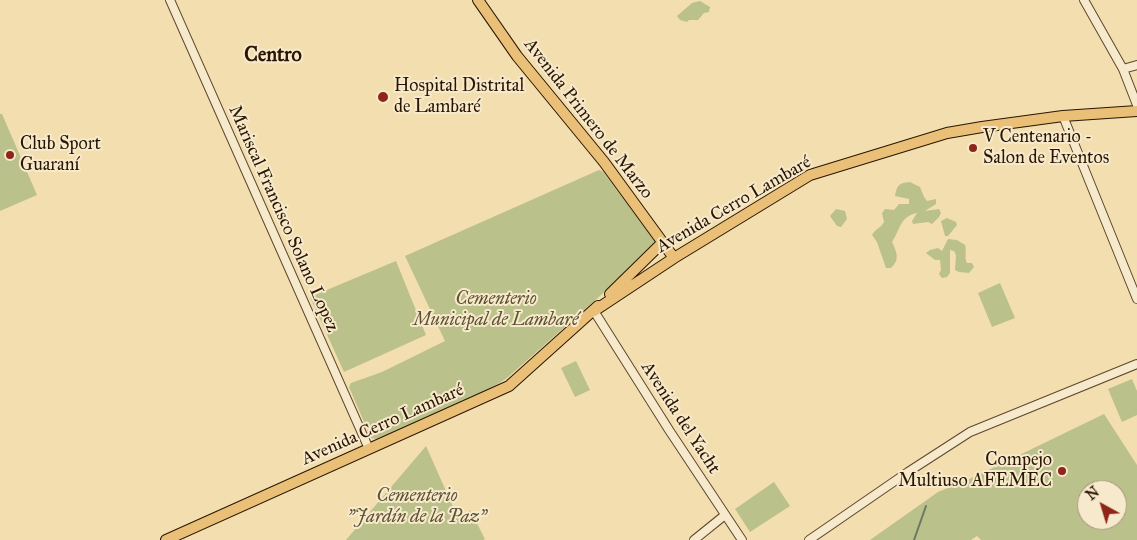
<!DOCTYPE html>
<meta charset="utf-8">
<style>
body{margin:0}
#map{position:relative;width:1137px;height:540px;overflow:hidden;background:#f3deb0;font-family:"IM FELL Great Primer",serif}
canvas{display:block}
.north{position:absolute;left:1077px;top:480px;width:50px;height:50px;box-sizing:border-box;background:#f7eacc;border:1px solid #a5957a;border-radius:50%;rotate:321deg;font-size:14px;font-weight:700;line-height:20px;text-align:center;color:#291500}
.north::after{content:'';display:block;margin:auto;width:18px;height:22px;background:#8f2418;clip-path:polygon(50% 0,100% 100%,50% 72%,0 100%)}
</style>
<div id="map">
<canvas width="1137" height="540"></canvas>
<div class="north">N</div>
</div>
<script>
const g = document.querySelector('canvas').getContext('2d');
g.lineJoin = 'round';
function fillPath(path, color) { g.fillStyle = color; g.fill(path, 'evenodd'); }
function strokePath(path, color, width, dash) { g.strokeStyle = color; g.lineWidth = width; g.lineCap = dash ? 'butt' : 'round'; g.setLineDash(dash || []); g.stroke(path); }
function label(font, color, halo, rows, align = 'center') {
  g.font = font + ' "IM FELL Great Primer",serif'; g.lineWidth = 4; g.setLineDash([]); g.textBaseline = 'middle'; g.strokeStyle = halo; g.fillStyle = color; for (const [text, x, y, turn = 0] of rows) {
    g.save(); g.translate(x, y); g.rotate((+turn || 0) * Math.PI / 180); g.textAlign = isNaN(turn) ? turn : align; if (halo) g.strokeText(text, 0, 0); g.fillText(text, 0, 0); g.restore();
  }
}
fillPath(new Path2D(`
 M700 1 710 7 709 12 704 13 698 20H689L687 22 680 20 677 16 692 3Z
 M0 114H2L37 195 0 211Z
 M599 170 602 171 605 174 655 241 653 249 507 378C470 403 419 424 376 439L371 438 349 387 351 383 382 372 445 341 405 256Z
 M910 182 920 187 924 197 927 201 936 199V204L925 211 939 209 941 213 939 217 932 224 928 222 913 224 912 221 917 213C899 217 901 229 892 242 897 252 900 260 891 268H886L877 242 872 235C875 229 881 228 884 222L882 213 885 209 894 210 899 204H909V199L895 196C897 185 899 183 910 182Z
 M836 209 845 211 847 219 841 227 837 226 830 216Z
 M947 218 956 222 957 225 948 236H945L941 221Z
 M948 239 957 240 965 245C967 251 964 257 967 263H972L974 267 969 273 959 272 955 270 956 255 954 251 950 250V273L947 277 942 278 939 274 941 270 940 260H935L926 253 930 250 938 248 942 251Z
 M396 261 426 335 344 372 310 297Z
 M1000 283 1015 318 992 327 978 293Z
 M576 361 590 390 575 397 561 368Z
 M1132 379 1137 391V415L1122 422 1108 389Z
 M1104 414 1137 465V540H981L977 536 971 540H870L938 492 974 477ZM1087 490H1117V520H1087Z
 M426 446 458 518 470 510 485 539 483 540H346Z
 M774 482 790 506 750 532 735 509Z`), '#bbc18b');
strokePath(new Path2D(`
 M914 540 926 506`), '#6d7967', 2);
const minor = new Path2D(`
 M170 0 369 449
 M1084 0 1123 69 1137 105
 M1123 69 1137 65
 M1063 116 1137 299
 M594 311 669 430 742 540
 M694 540 725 515
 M809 540 908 472 970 432 1137 364`);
const major = new Path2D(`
 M478 0 517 56 604 162 674 258
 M610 294 663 242
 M594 311 674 258 810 175 947 133 982 127 1063 116 1137 111
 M166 540 509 386 598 306`);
strokePath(minor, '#5c472c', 10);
strokePath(major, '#291500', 12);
strokePath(minor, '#f7eacc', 8);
strokePath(major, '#eabf78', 10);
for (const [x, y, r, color] of [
 [383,97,6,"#8f2418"],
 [973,148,5,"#8f2418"],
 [10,155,5,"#8f2418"],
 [1062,471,5,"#8f2418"]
]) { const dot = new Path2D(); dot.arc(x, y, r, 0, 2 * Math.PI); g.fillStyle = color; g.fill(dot); strokePath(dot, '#f7eacc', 2); }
label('18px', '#291500', '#f7eacc', [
 ["Hospital Distrital",394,87],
 ["de Lambaré",394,108],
 ["V Centenario -",983,138],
 ["Salon de Eventos",983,159],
 ["Club Sport",20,145],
 ["Guaraní",20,166],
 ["Compejo",1052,461,"right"],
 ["Multiuso AFEMEC",1052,482,"right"]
], 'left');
label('18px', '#291500', '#f7eacc', [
 ["Avenida Primero de Marzo",588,119,52],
 ["Avenida Cerro Lambaré",734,205,-30],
 ["Mariscal Francisco Solano Lopez",283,219,66],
 ["Avenida del Yacht",680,418,57],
 ["Avenida Cerro Lambaré",383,425,-24]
]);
label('italic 18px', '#5c5131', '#f7eacc', [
 ["Cementerio",496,300],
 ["Municipal de Lambaré",496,321],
 ["Cementerio",417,497],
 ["\"Jardín de la Paz\"",417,518]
]);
label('bold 20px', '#291500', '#f7eacc', [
 ["Centro",273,56]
]);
</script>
